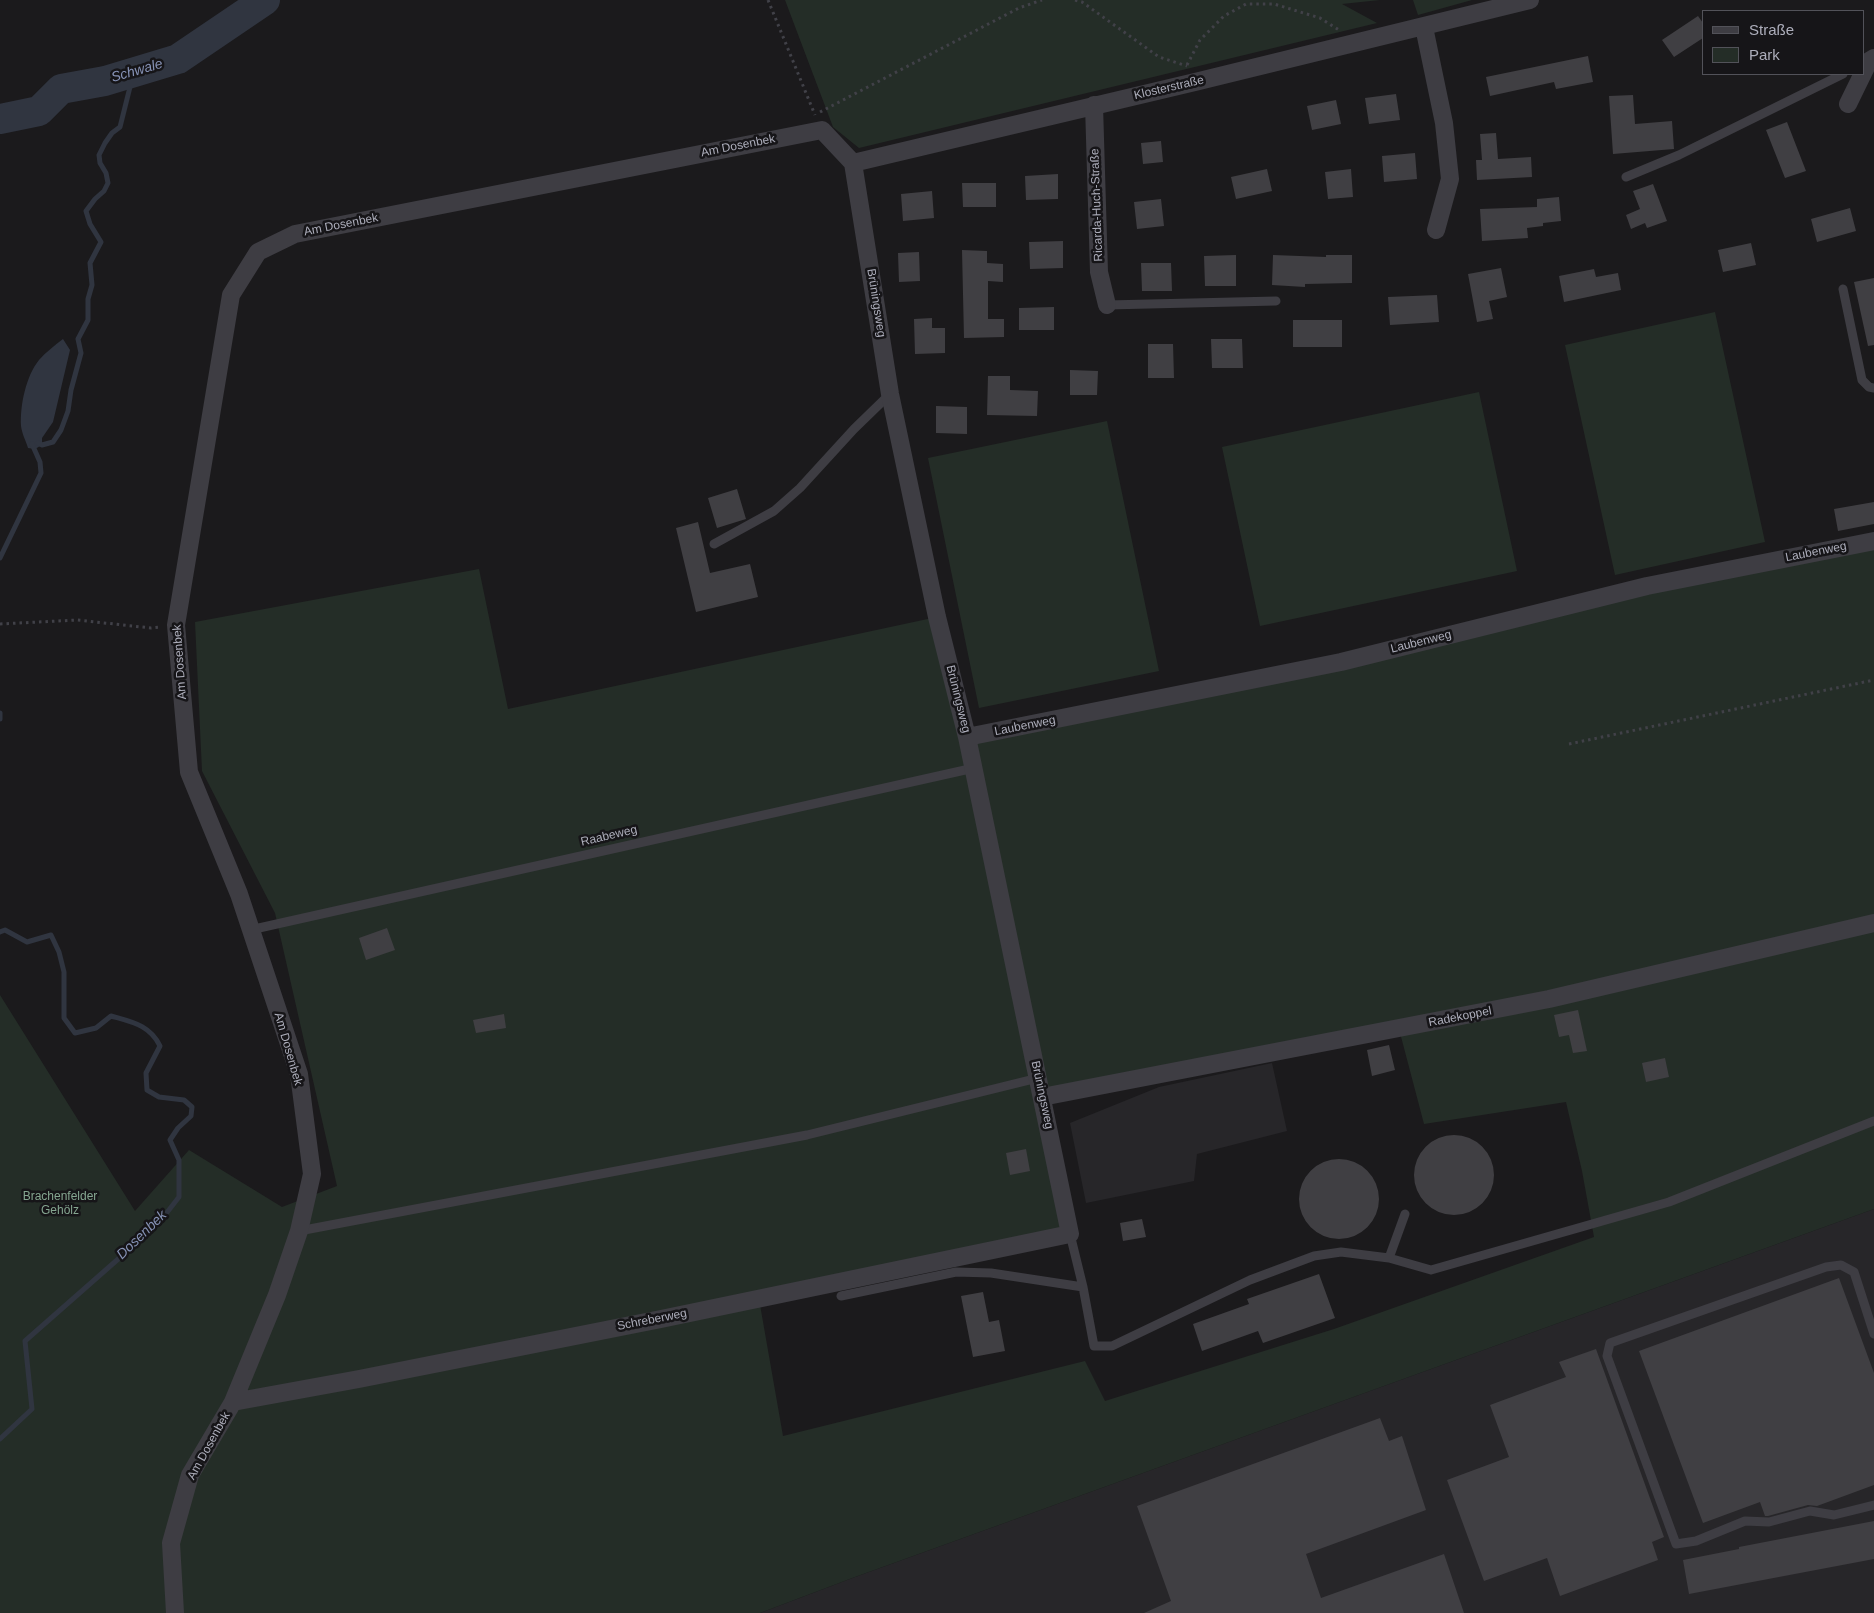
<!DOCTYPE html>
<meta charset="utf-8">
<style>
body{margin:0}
#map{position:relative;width:1874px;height:1613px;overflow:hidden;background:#1b1a1c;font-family:Arial,sans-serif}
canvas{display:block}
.legend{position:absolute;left:1702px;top:10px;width:162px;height:65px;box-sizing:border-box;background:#161518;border:1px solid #525259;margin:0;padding:6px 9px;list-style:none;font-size:15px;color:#adaebb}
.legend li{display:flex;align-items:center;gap:10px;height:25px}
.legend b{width:25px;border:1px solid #525259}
</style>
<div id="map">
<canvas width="1874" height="1613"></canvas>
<ul class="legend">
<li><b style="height:6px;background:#3e3d43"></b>Straße</li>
<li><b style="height:14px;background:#242d27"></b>Park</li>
</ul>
</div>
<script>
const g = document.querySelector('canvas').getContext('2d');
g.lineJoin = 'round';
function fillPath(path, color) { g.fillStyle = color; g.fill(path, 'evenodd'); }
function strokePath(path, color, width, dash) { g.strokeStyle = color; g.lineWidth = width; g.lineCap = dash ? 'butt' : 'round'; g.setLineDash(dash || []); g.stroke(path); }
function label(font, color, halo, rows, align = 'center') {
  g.font = font + ' Arial,sans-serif'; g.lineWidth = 5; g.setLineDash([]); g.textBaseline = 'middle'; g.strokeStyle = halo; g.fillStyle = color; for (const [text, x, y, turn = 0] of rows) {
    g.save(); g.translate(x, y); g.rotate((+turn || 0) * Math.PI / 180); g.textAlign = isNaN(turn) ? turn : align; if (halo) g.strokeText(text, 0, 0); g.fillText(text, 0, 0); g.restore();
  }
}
fillPath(new Path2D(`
 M1272 1063 1287 1131 1197 1154 1194 1181 1086 1203 1070 1123 1159 1087Z
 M1874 1209V1613H760L855 1577Z`), '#272629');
fillPath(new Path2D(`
 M785 0H1380L1342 4 1377 23 859 148 833 127Z
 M1413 0H1472L1418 15Z
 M1715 312 1765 542 1615 575 1565 345Z
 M1479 392 1517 571 1260 626 1222 447Z
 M1107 421 1159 671 979 708 928 458Z
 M1874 541V1209L855 1577 760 1613H0V995L135 1211 189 1150 282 1207 337 1186 275 913 202 771 195 622 479 569 508 709 937 617 967 737ZM1399 1029 1424 1124 1566 1102 1582 1171 1594 1237 1334 1329 1105 1401 1085 1361 783 1436 759 1299 1070 1234 1043 1097Z`), '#242d27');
fillPath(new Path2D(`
 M63 339 70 350 53 422 42 438V445L35 449 28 448C26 441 22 434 21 426 20 405 26 376 39 360 46 352 54 346 63 339Z`), '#303540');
strokePath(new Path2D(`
 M38 443 42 445 53 442 61 430 68 411 71 390 81 353 78 339 88 320V299L92 285 90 263 101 242 90 224 86 211 95 199 104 191 108 183 106 173 100 163 99 155 105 143 112 133 120 127 134 71
 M0 558 41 473 40 462 32 444
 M0 713V719
 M0 932 5 930 27 942 51 935 59 952 64 972V1018L75 1033 96 1028 111 1016C132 1022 150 1025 160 1046L146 1073 147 1090 159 1097 184 1100 192 1107 191 1116 178 1128 170 1140 179 1160V1197L158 1224 25 1341 32 1409 0 1439`), '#303540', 5);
strokePath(new Path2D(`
 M0 119 39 111 61 89 105 81 178 59 265 0`), '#303540', 30);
fillPath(new Path2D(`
 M1698 16 1703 23V38L1674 57 1662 40Z
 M1588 56 1593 82 1556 89 1554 82 1490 96 1486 77Z
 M1396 94 1400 120 1369 124 1365 98Z
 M1633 95 1635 124 1672 121 1674 149 1613 154 1609 96Z
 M1336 100 1341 124 1312 130 1307 106Z
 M1787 122 1806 171 1785 178 1766 130Z
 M1496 133 1498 159 1531 157 1532 177 1477 180 1476 160H1482L1480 134Z
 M1161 141 1163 162 1143 164 1141 143Z
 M1415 153 1417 179 1384 182 1382 156Z
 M1267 169 1272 191 1236 199 1231 177Z
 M1351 169 1353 197 1328 199 1325 172Z
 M1058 174V199L1026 200 1025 176Z
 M962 183H996V207H963Z
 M1653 184 1667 221 1647 228 1645 223 1631 229 1626 215 1640 209 1633 191Z
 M932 191 934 218 903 221 901 194Z
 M1559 197 1561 221 1543 223V226L1527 228 1528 238 1482 241 1480 209 1537 207V199Z
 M1161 199 1164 226 1137 229 1134 202Z
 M1850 208 1856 231 1817 242 1811 219Z
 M1063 241V268L1030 269 1029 242Z
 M1751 243 1756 265 1723 272 1718 250Z
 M962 250 987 251V263L1003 264V282L988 281V319H1004V337L964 338Z
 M919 252 920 281 899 282 898 253Z
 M1236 255V286H1205L1204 256Z
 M1273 255 1326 257V255H1352V283L1305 284V287L1272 285Z
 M1141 263H1171L1172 291H1142Z
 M1501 268 1507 297 1489 301 1493 319 1477 322 1468 274Z
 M1594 269 1596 277 1618 273 1621 290 1564 302 1559 276Z
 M1874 278V345L1868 346 1854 282Z
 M1437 295 1439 322 1390 325 1388 297Z
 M1054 307V330H1019V308Z
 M932 318V328H945V353L915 354 914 319Z
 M1293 320H1342V347H1293Z
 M1211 339H1242L1243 368H1212Z
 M1148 344H1173L1174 378H1148Z
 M1070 370 1098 371 1097 395H1070Z
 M988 376H1010V390L1038 391 1037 416 987 415Z
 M936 406 967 407V434L936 433Z
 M737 489 746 519 717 528 708 498Z
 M1874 502V524L1838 531 1834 509Z
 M698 522 710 573 750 564 758 597 696 612 676 528Z
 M387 928 395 950 366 960 359 938Z
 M1578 1010 1587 1051 1573 1053 1569 1035 1559 1037 1554 1015Z
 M504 1014 506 1028 476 1033 473 1020Z
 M1389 1045 1395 1070 1372 1076 1367 1050Z
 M1665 1058 1669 1077 1646 1082 1642 1063Z
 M1414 1175a40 40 0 1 1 80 0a40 40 0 1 1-80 0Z
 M1026 1149 1030 1171 1010 1175 1006 1153Z
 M1299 1199a40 40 0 1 1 80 0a40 40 0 1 1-80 0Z
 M1142 1219 1146 1237 1123 1241 1120 1223Z
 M1319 1274 1335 1318 1263 1343 1258 1331 1202 1351 1193 1324 1249 1304 1247 1299Z
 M1839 1278 1874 1373V1485L1817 1506 1808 1505 1768 1516H1765L1760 1502 1703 1523 1639 1351Z
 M983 1292 989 1322 999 1320 1005 1351 973 1357 961 1296Z
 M1596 1349 1664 1537 1652 1542 1658 1560 1560 1596 1547 1558 1484 1581 1447 1480 1509 1457 1490 1405 1566 1377 1559 1362Z
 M1380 1418 1389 1441 1402 1436 1426 1510 1306 1554 1321 1598 1444 1554 1464 1613H1144L1171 1601 1137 1506Z
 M1874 1521V1559L1689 1594 1683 1560 1739 1549V1547Z`), '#403f43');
strokePath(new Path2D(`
 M768 0 815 115
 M1075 0 1082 2 1159 57 1187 66
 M1187 65 1200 40 1224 16 1246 4H1274L1320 18 1339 30
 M820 112 1019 8 1042 0
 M0 624 77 620 151 628 161 627
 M1569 744 1874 680`), '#414148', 3, [2.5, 4]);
strokePath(new Path2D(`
 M1626 177 1679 155 1843 74
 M1843 289 1862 380 1869 387 1874 388
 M1107 305 1276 301
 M714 544 774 511 800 488 854 429 890 394
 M250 930 974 768
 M299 1231 807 1135 1038 1078
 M1070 1234 1083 1287 1094 1346H1112L1250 1280 1314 1256 1341 1252 1389 1258 1405 1214
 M1389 1258 1431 1270 1669 1202 1874 1121
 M841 1296 956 1272 991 1273 1083 1287
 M1874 1334 1854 1272 1841 1265 1826 1267 1610 1343 1607 1356 1676 1544 1696 1541 1745 1521 1769 1522 1810 1511 1834 1515 1874 1505`), '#3e3d43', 9);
strokePath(new Path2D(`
 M1424 27 1444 123 1450 179 1436 230
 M1848 104 1869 61 1874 58
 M1094 105 1099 272 1107 305
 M853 163 1195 82 1530 0
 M967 737 1341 662 1647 586 1874 541
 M1042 1097 1549 999 1874 923
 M233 1402 359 1379 661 1319 1070 1234 967 737 937 617 890 394 853 163
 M175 1613 171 1543 190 1475 233 1402 277 1295 299 1231 312 1174 299 1074 239 894 189 772 176 625 231 295 258 252 295 234 822 130 853 163`), '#3e3d43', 18);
label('12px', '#adaebb', '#161518', [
 ["Klosterstraße",1169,88,-13],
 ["Am Dosenbek",738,146,-11],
 ["Ricarda-Huch-Straße",1097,205,-92],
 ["Am Dosenbek",341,225,-11],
 ["Brüningsweg",876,303,81],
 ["Laubenweg",1816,552,-11],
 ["Laubenweg",1421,642,-14],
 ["Am Dosenbek",180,662,-94],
 ["Brüningsweg",958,699,76],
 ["Laubenweg",1025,726,-11],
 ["Raabeweg",609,836,-13],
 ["Radekoppel",1460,1017,-11],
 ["Am Dosenbek",288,1049,74],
 ["Brüningsweg",1042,1095,78],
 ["Schreberweg",652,1320,-11],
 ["Am Dosenbek",209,1446,-61]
]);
label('12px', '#85a590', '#161518', [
 ["Brachenfelder",60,1197],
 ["Gehölz",60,1211]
]);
label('italic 14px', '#8692b5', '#161518', [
 ["Schwale",137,71,-16],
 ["Dosenbek",142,1235,-44]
]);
</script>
